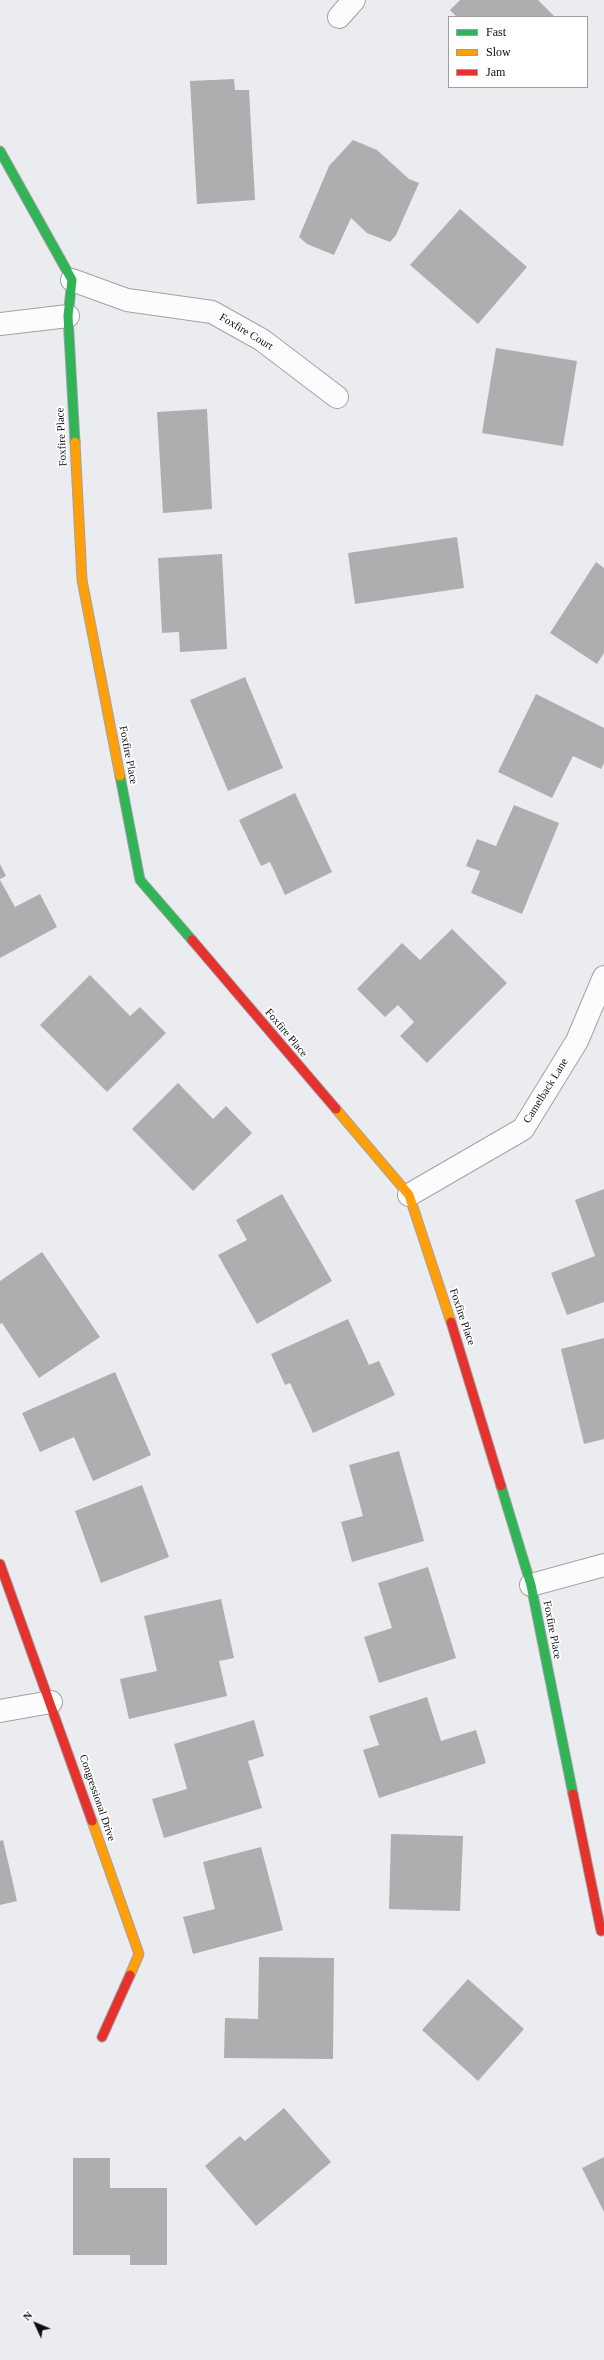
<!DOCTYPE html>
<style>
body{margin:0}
#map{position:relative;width:604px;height:2360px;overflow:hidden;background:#ebecf0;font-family:Georgia,serif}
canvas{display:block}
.legend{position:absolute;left:448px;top:16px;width:140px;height:72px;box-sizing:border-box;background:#fff;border:1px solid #9e9f9f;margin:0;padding:5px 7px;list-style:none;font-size:12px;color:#0d0e10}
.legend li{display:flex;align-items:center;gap:8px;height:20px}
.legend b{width:20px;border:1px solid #9e9f9f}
.north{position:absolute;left:16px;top:2304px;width:40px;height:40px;-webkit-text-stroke:3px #fff;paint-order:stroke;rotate:314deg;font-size:11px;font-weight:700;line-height:16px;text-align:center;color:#0d0e10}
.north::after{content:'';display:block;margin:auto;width:14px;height:18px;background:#0d0e10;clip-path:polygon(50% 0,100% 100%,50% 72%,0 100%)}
</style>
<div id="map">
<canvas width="604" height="2360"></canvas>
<ul class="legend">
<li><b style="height:5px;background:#30b455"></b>Fast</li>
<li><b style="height:5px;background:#ff9f0a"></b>Slow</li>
<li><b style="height:5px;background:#e5322d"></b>Jam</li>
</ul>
<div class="north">N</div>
</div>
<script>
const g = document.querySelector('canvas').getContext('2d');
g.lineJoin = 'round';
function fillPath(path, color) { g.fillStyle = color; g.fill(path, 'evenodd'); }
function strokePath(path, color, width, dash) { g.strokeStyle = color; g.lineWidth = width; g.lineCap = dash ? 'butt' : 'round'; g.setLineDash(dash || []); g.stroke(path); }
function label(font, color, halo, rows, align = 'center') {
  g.font = font + ' Georgia,serif'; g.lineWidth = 3.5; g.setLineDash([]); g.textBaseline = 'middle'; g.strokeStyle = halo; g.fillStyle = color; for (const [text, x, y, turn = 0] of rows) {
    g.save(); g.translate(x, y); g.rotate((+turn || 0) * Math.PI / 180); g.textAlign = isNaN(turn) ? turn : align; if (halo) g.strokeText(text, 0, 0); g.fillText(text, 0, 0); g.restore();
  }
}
fillPath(new Path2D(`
 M460 0H538L555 17H457L450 10Z
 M234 79 235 90H249L255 200 197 204 190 81Z
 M353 140 377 150 409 179 419 183 396 235 390 242 367 233 351 218 334 255 307 244 299 237 329 166Z
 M460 209 527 267 478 324 410 265Z
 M496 348 577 361 563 446 482 433Z
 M207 409 212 509 163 513 157 412Z
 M457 537 464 588 355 604 348 553Z
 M222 554 227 649 180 652 179 632 162 633 158 558Z
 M596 562 604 568V653L597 664 550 633Z
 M245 677 283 768 228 791 190 700Z
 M536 694 604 728V763L601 769 573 756 552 798 498 772Z
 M295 793 332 872 285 895 270 862 261 866 239 820Z
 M514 805 559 823 522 914 471 893 480 871 466 866 477 839 496 846Z
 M0 864 6 876 0 879Z
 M0 880 15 907 40 894 57 927 0 958Z
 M452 929 507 983 427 1063 400 1036 414 1022 398 1005 385 1017 357 989 402 943 420 960Z
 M90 975 130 1016 140 1007 166 1033 107 1092 40 1025Z
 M178 1083 213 1119 226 1106 252 1133 193 1191 132 1129Z
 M604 1189V1302L567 1315 551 1273 595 1256 575 1200Z
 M282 1194 332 1281 257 1324 218 1255 247 1240 236 1220Z
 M42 1252 100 1337 39 1378 2 1323 0 1324V1281Z
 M348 1319 369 1365 379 1361 395 1395 313 1433 290 1383 285 1385 271 1354Z
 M604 1338V1439L584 1444 561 1349Z
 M115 1372 151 1455 93 1481 74 1437 40 1452 22 1413Z
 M399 1451 424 1541 352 1562 341 1522 363 1516 349 1465Z
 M142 1485 169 1557 101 1583 75 1511Z
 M428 1567 456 1658 379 1683 364 1637 392 1628 378 1583Z
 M221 1599 234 1658 219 1661 227 1696 129 1719 120 1679 157 1671 144 1616Z
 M427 1697 441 1741 476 1730 486 1763 379 1798 363 1750 379 1745 369 1716Z
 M254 1720 264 1756 248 1761 262 1808 164 1838 152 1799 187 1789 174 1744Z
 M391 1834 463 1836 460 1911 389 1909Z
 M3 1840 17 1901 0 1905V1841Z
 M261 1847 283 1930 193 1954 183 1917 215 1909 203 1862Z
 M259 1957 334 1958 333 2059 224 2058 225 2018 258 2019Z
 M468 1979 524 2029 478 2081 422 2030Z
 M284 2108 331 2162 256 2226 205 2166 240 2136 245 2141Z
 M604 2157V2212L582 2168Z
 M73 2158H110V2188H167V2265H130V2255H73Z`), '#aeadaf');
const street = new Path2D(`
 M339 17 354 0
 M72 280 127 300 212 312 262 340 337 397
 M0 324 68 316
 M409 1195 523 1129 577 1041 604 977
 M531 1585 604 1565
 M0 1711 51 1702`);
const fast = new Path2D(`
 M0 151 72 280 68 316 75 442
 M120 776 140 880 192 940
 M501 1486 531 1585 573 1794`);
const slow = new Path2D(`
 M75 442 82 580 120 776
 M336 1109 409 1195 451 1322
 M92 1821 139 1954 130 1975`);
const jam = new Path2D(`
 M192 940 336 1109
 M451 1322 501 1486
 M0 1564 92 1821
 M573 1794 601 1931
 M102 2037 130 1975`);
strokePath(street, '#a1a2a5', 24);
strokePath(fast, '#a1a2a5', 11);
strokePath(slow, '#a1a2a5', 11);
strokePath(jam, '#a1a2a5', 11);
strokePath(street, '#fcfcfd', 22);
strokePath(fast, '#30b455', 9);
strokePath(slow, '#ff9f0a', 9);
strokePath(jam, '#e5322d', 9);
label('11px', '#0d0e10', '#fff', [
 ["Foxfire Court",246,332,31],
 ["Foxfire Place",62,437,-93],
 ["Foxfire Place",128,755,79],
 ["Foxfire Place",286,1033,50],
 ["Camelback Lane",546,1091,-58],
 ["Foxfire Place",462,1317,71],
 ["Foxfire Place",552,1630,79],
 ["Congressional Drive",97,1798,71]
]);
</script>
